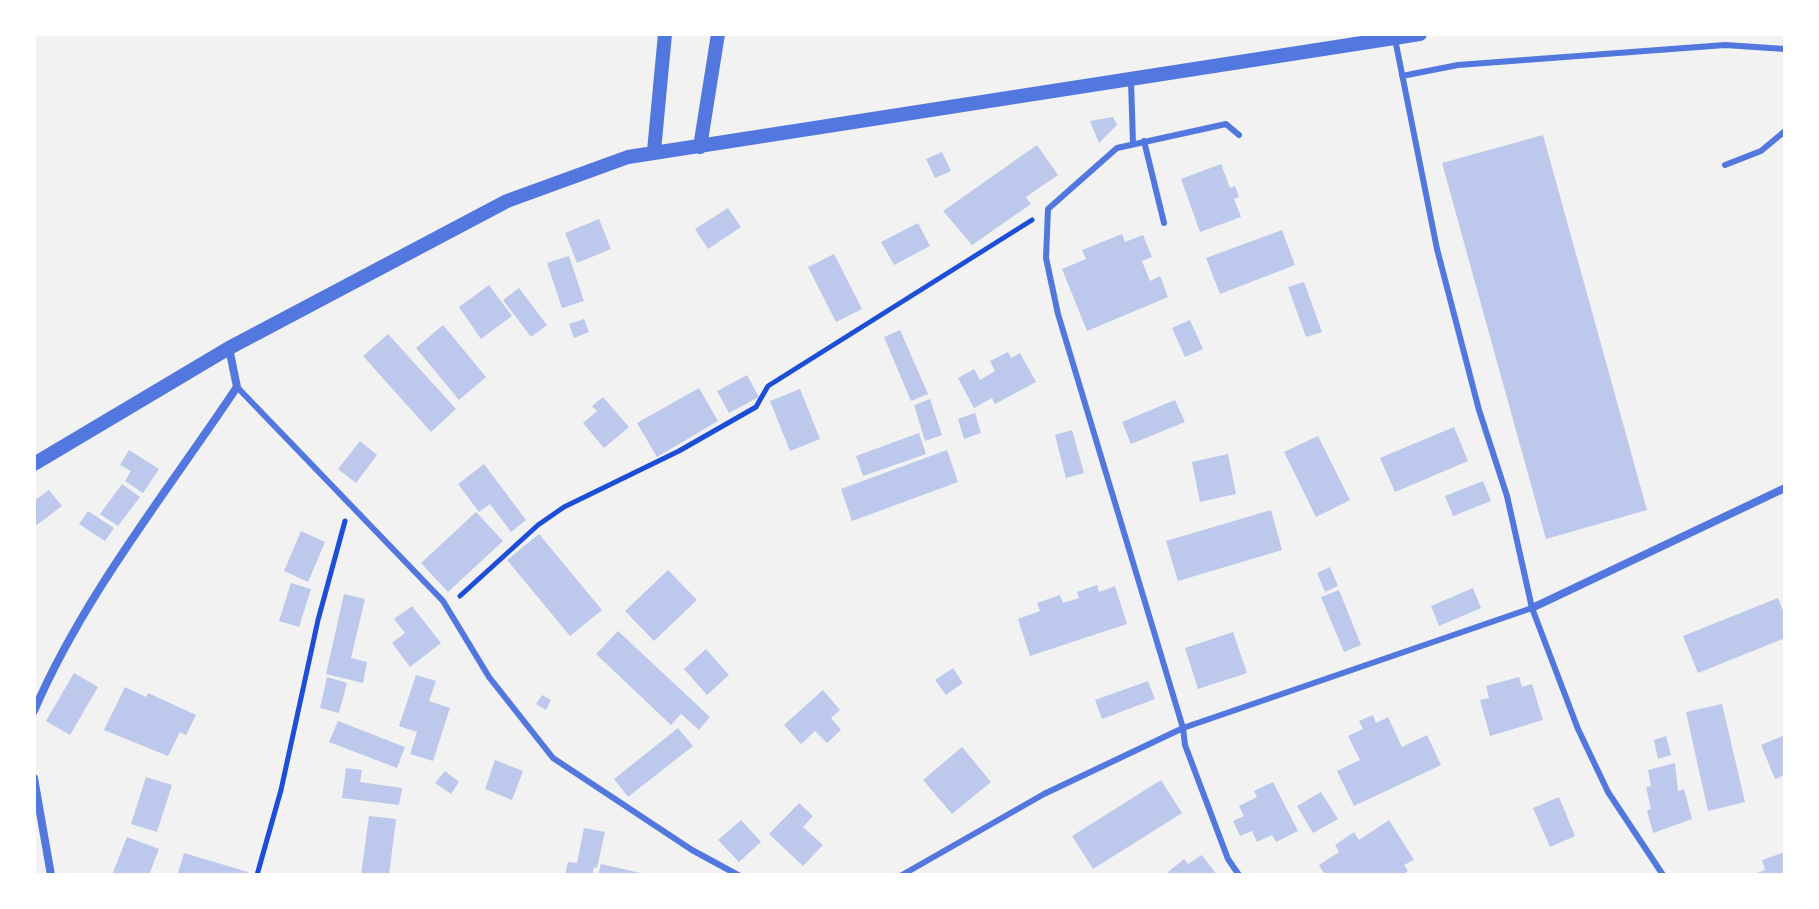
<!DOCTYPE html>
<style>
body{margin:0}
#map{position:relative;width:1819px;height:909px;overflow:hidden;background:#f2f2f2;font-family:Spectral,serif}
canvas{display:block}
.frame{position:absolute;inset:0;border:36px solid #fff;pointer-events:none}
</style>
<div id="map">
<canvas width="1819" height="909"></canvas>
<div class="frame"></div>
</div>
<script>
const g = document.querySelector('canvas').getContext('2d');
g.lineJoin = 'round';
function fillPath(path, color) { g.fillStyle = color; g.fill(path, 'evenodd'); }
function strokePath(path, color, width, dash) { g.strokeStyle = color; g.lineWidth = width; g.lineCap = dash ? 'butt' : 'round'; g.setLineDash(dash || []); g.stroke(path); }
fillPath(new Path2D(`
 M1113 117 1117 125 1099 143 1090 121Z
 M1543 135 1647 510 1546 539 1442 163Z
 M1037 145 1058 175 1026 197 1031 204 972 245 943 211Z
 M942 152 951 171 935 178 926 159Z
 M1221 164 1230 188 1235 186 1239 197 1234 199 1241 217 1200 232 1181 179Z
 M728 208 741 227 708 249 695 229Z
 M599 219 611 249 577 263 565 233Z
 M918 223 930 246 894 265 881 242Z
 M1282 230 1295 265 1220 294 1206 258Z
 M1122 234 1125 242 1143 235 1152 257 1142 261 1150 281 1160 276 1168 297 1087 331 1062 269 1086 259 1082 250Z
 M834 254 862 309 836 322 808 267Z
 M569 256 584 301 562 308 547 263Z
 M1304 282 1322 332 1306 337 1288 287Z
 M489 285 512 316 481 339 459 307Z
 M519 288 547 325 531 337 503 300Z
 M584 319 589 332 574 338 569 324Z
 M1190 320 1203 349 1185 357 1172 328Z
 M443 325 486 377 459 400 416 348Z
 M900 330 928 394 911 401 884 337Z
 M388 334 456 409 431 432 363 356Z
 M1008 352 1011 358 1020 353 1036 382 995 404 992 398 974 408 958 378 974 369 980 380 995 371 990 361Z
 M747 375 759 397 729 413 717 391Z
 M699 388 718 421 657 457 637 423Z
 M800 389 820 439 790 451 770 401Z
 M603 397 629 427 604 448 583 423 597 411 592 406Z
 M930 399 942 435 925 441 914 405Z
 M1175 400 1185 422 1131 444 1122 422Z
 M975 413 981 433 964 439 958 419Z
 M1454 427 1468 461 1395 492 1380 458Z
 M1072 430 1084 473 1066 478 1055 435Z
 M919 433 926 454 863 476 856 456Z
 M1318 436 1350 500 1316 517 1284 452Z
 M360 441 377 455 356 483 338 469Z
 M129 450 159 469 143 493 125 481 131 471 120 465Z
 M947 450 958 482 852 521 841 489Z
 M1228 454 1236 494 1200 502 1192 462Z
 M484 464 526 520 511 532 490 504 479 512 458 484Z
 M1483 481 1491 501 1453 516 1445 496Z
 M122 484 140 497 118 526 100 514Z
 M49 490 62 506 34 527V501Z
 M1271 510 1282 550 1178 581 1166 541Z
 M88 511 114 528 105 541 79 524Z
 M476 512 503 541 448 592 421 563Z
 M301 531 325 542 308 582 284 571Z
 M539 534 602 610 570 636 507 560Z
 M1330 567 1338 586 1325 592 1317 573Z
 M668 570 697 600 654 641 625 611Z
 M291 583 311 589 299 627 279 621Z
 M1097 585 1099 592 1115 586 1127 624 1030 656 1018 619 1040 611 1037 603 1060 595 1063 603 1079 598 1077 592Z
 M1473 588 1481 608 1439 626 1431 606Z
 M1339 590 1361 645 1344 652 1321 597Z
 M344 594 365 599 351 658 367 662 363 683 326 674Z
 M1778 598 1785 616V638L1698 673 1683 636Z
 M412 606 441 643 410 667 392 643 405 633 394 619Z
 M618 631 710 717 699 730 681 714 671 725 596 654Z
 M1233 632 1247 673 1198 689 1185 648Z
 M706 649 729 675 707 695 684 669Z
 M953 668 963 683 946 695 935 680Z
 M74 673 98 687 70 735 46 721Z
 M416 675 436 681 429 701 450 708 433 761 410 754 417 732 399 726Z
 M327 677 347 683 339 713 320 708Z
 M1519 677 1522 687 1532 684 1543 720 1490 736 1480 700 1489 698 1486 686Z
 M1148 681 1155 699 1102 719 1095 700Z
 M125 687 146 697 148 693 196 715 186 735 180 732 168 756 104 730Z
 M823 690 840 710 831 718 841 730 827 743 815 731 801 744 784 725Z
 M542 695 551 700 546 710 536 704Z
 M1722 704 1745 802 1708 811 1686 712Z
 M1373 715 1376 723 1388 717 1402 747 1427 735 1441 765 1354 806 1337 771 1360 760 1348 736 1363 729 1359 721Z
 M338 721 405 747 397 768 329 742Z
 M678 728 693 746 628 797 614 779Z
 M1785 735V775L1775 779 1761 745Z
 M1666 736 1671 755 1658 759 1654 740Z
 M962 747 991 782 952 814 923 780Z
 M495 760 523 771 512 800 485 789Z
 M1675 763 1678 791 1684 789 1692 819 1653 833 1647 810 1651 809 1646 787 1651 786 1648 770Z
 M346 768 362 770 360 782 402 788 399 805 342 798Z
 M445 771 459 782 451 794 435 783Z
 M146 777 172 785 157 832 131 824Z
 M1161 780 1182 813 1093 869 1072 836Z
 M1273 782 1298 831 1276 842 1272 835 1257 842 1252 831 1240 836 1233 821 1244 816 1239 806 1257 797 1254 791Z
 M1321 792 1338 819 1313 833 1297 806Z
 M1559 797 1575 836 1550 847 1533 808Z
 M799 803 813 816 803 827 823 845 803 866 769 834Z
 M369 816 396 819 389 875H361Z
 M741 820 761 842 739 862 718 840Z
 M1389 820 1414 860 1404 865 1408 871 1401 875H1325L1319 865 1339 852 1335 845 1354 832 1359 840Z
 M584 828 605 832 597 868 594 867 592 875H565L568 862 577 863Z
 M127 837 159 849 149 875H112Z
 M1785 852V875H1752L1765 870 1762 860Z
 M184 853 248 872 247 875 178 873Z
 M1202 855 1217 875H1170L1168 872 1184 859 1188 864Z
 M601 864 645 874V875H598Z`), '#bdc9ec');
strokePath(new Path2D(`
 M460 596 538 525 564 507 679 451 756 407 768 386 1032 220
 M257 875 281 790 318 620 345 521`), '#1d4ed8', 5);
strokePath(new Path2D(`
 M1395 39 1437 249 1479 410 1507 496 1532 608 1578 729 1608 792 1663 875
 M1402 76 1458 65 1725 45 1785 49
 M1131 81 1133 144
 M1239 135 1226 124 1117 148 1048 209 1046 258 1058 314 1183 728 1185 745 1228 859 1239 875
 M1144 141 1164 223
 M1725 165 1761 151 1785 131
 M237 387 443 601 489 677 553 758 692 850 738 875
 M902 875 1044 794 1183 728 1532 608`), '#5277de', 6);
strokePath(new Path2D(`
 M1532 608 1785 488
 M34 711C84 595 167 492 237 387L229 348
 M34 778 51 875`), '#5277de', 8);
strokePath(new Path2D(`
 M700 147 718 34
 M654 151 665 34
 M34 464 229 348 507 201 628 157 1420 34`), '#5277de', 14);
</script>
